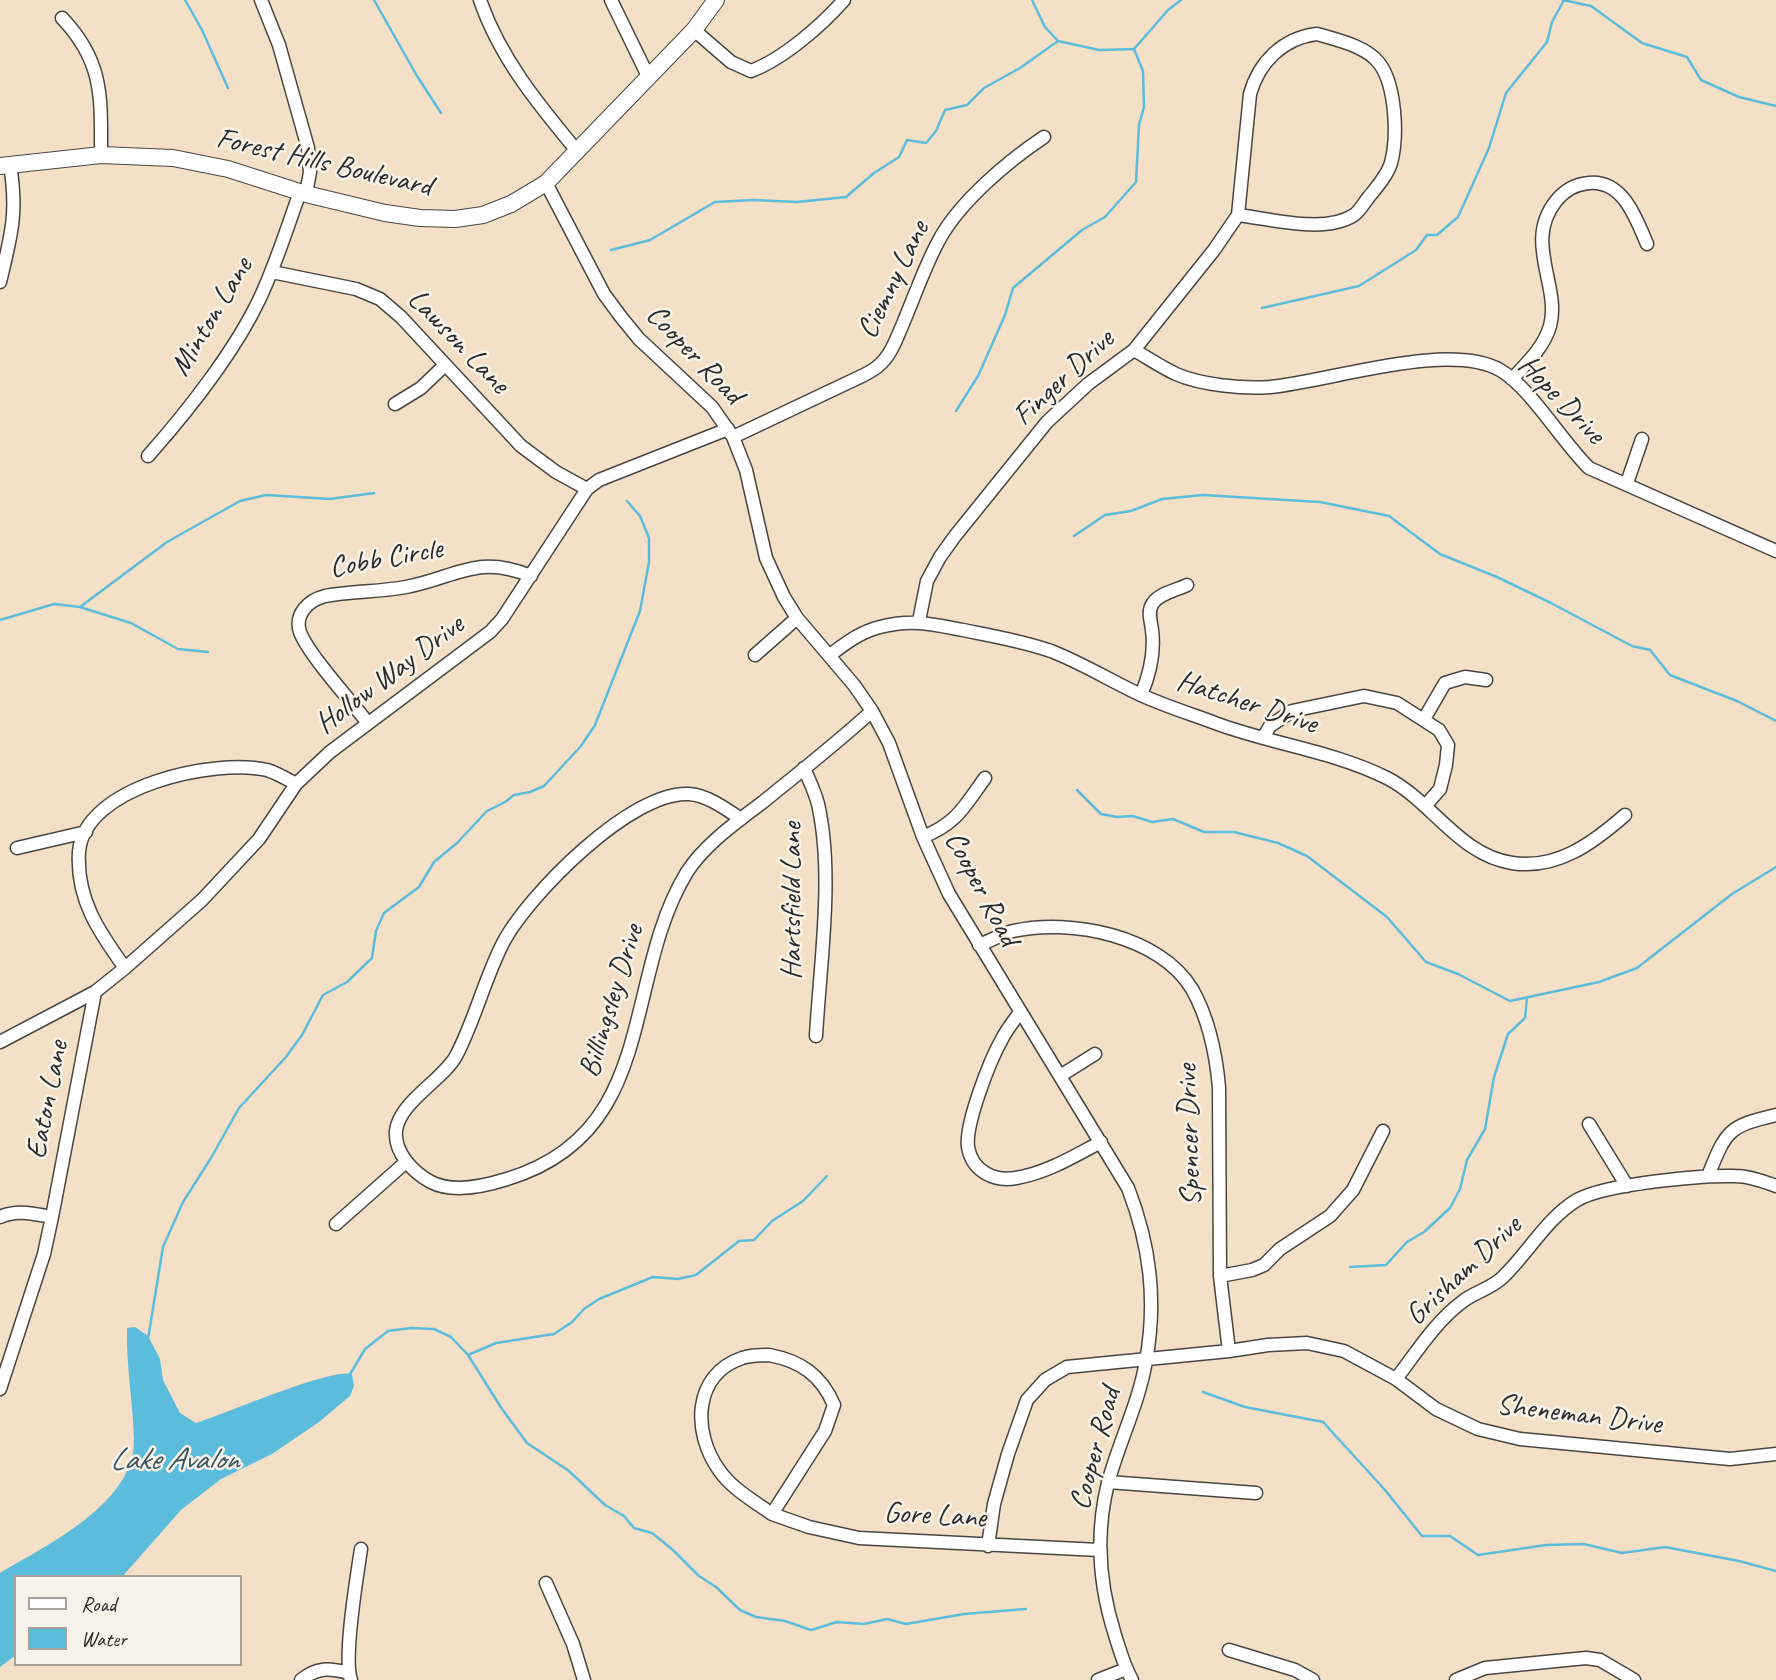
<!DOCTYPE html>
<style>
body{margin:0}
#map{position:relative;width:1776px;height:1680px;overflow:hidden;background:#f4e0c7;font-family:Caveat,sans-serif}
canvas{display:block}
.legend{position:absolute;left:14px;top:1575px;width:228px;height:91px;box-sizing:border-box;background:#f7f3e8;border:2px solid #a5a39c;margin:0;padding:9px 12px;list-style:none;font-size:21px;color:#2b2b2b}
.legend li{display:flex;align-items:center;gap:14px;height:35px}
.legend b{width:35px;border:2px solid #a5a39c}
</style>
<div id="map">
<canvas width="1776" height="1680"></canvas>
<ul class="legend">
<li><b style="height:9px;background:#fff"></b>Road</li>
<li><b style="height:19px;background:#5cbcdb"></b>Water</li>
</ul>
</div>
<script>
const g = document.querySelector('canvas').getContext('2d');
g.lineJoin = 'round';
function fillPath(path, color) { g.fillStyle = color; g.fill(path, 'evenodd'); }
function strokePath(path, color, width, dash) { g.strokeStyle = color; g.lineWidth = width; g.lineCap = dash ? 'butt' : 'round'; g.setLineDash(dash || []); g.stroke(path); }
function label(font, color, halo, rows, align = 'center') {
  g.font = font + ' Caveat,sans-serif'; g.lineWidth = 5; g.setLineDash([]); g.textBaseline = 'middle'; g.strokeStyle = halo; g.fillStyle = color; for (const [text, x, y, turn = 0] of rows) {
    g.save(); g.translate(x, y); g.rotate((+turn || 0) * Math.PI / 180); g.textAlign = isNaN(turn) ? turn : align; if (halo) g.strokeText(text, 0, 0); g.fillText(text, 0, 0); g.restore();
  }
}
fillPath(new Path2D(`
 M135 1327 148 1336 160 1359 163 1380 180 1413 196 1423C225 1414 330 1368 352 1374L354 1386 350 1396 319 1422 272 1454 221 1479 181 1510 122 1577H16V1655L0 1667V1573C47 1545 135 1503 134 1440 133 1402 126 1366 127 1328Z`), '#5cbcdb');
strokePath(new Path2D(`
 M185 0 202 30 228 88
 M374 0 417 76 441 113
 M1032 0 1045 27 1058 41
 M1563 0 1591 6 1642 43 1687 57 1701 80 1739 97 1776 106
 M611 250 650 240 715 202 753 200 797 202 846 197 874 173 899 157 907 140 926 143 936 131 945 110 967 105 984 88 1020 68 1058 41 1099 50 1134 49 1168 10 1181 0
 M1262 308 1359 286 1416 250 1427 235H1437L1458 217 1489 148 1506 93 1547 42 1552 22 1564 0
 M956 411 978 376 1005 315 1013 288 1082 230 1105 217 1136 182 1139 125 1144 107 1143 71 1134 49
 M1074 536 1105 515 1131 511 1162 499 1203 495 1320 502 1389 516 1440 554 1497 577 1551 603 1632 646 1650 650 1670 675 1737 701 1776 721
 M80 607 131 623 178 649 208 652
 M0 620 54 604 80 607 167 542 240 501 266 495 330 499 374 493
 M1077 790 1101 814 1117 817 1133 816 1152 822 1173 819 1204 832H1234L1278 843 1307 856 1387 917 1426 962 1458 974 1510 1001 1599 982 1637 968 1732 894 1776 867
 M1350 1267 1386 1265 1407 1242 1424 1232 1450 1208 1460 1189 1467 1160 1485 1129 1494 1077 1508 1034 1525 1018 1527 998
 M148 1339 163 1247 183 1202 211 1158 239 1108 286 1057 302 1035 323 995 347 982 372 958 376 931 384 913 419 887 434 862 457 843 487 811 505 802 514 795 530 792 544 786 581 746 595 725 640 611 649 562V538L640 516 627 501
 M468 1355 496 1343 554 1334 572 1322 584 1309 599 1299 653 1277 678 1279 696 1275 739 1241 754 1240 772 1221 803 1201 827 1176
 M349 1376 365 1349 388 1331 411 1328 434 1329 451 1337 468 1355 502 1409 527 1443 569 1471 605 1505 624 1516 634 1528 652 1533 673 1550 699 1576 716 1587 740 1610 756 1617 785 1621 811 1630 837 1622 864 1624 887 1619 906 1624 964 1614 1026 1609
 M1203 1392 1245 1407 1323 1422 1385 1490 1422 1536H1450L1478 1555 1546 1545 1584 1544 1622 1553 1665 1547 1739 1561 1776 1571`), '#5cbcdb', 2.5);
const minor = new Path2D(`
 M261 0 279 45 308 148 310 172 306 194
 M480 0C500 58 538 104 577 151
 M611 0 648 76
 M62 18C104 62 101 98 101 155
 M694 30 731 62 751 71C783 59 821 26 844 0
 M1317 34C1337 40 1366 46 1379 63 1396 85 1398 137 1391 163 1387 176 1376 188 1368 198 1364 203 1359 212 1354 215 1325 234 1271 219 1238 215L1250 94C1259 62 1283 38 1317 34Z
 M546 183 604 294 621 317 639 339 712 407 733 437 746 470 766 558 784 597 797 618 854 685 872 711 889 743 923 837 949 894 1128 1188C1150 1245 1157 1300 1146 1361 1139 1403 1119 1442 1108 1483 1095 1535 1099 1585 1115 1635 1120 1651 1124 1666 1132 1680
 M272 272 356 289 380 299 401 317 521 446 556 472 587 489
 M0 282C11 236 18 213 10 165
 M1134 350C1148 358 1161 367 1176 374 1201 385 1243 389 1270 387 1331 381 1448 341 1500 370 1530 387 1562 442 1589 468L1776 551
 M1512 379C1527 363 1544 347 1550 326 1561 286 1523 242 1556 201 1564 191 1576 184 1589 183 1623 180 1636 218 1647 244
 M395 404 421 388 445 365
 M733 437 864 375C872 371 880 366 885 359 893 350 897 337 902 326 914 298 924 268 938 242 958 203 1008 161 1044 137
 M148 456C187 412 235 351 260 298 276 264 287 228 300 192
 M1627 483 1642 439
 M919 621 927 581 940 557 955 536 1047 422 1088 384 1134 350 1214 250 1238 215
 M755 655 797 618
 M830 655C846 643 860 632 880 627 913 619 931 624 963 630 993 636 1023 641 1051 651 1082 663 1111 681 1141 695 1165 706 1191 714 1215 723 1271 744 1333 751 1387 778 1432 801 1459 855 1512 863 1557 870 1593 843 1625 815
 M1141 695C1150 674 1155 653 1152 630 1151 621 1147 611 1153 603 1160 593 1177 590 1187 585
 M1424 719 1445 683 1465 677 1486 680
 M367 722C351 701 308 654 300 632 294 614 309 600 325 596 352 591 379 592 406 587 457 577 477 554 531 576
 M1263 738 1270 726 1292 711 1364 696 1397 703 1439 730 1448 745 1446 765 1440 789 1426 805
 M804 768C809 780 815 792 818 804 834 874 820 964 816 1036
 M741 819C726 809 707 795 689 794 632 790 528 895 503 943 484 980 475 1020 456 1056 443 1080 399 1102 396 1131 394 1153 414 1173 431 1182 452 1193 485 1186 507 1179 660 1133 621 980 687 872 705 844 737 822 763 802 800 772 837 743 872 711
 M923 837C957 823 964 807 985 778
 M17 848 86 832
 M979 945C990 941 1002 934 1013 931 1071 918 1160 936 1192 989 1209 1019 1216 1054 1219 1087L1220 1276 1229 1351
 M125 968C99 932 76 899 79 852 84 786 215 758 267 770 277 773 287 779 296 784
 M1020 1012C1014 1021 1007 1029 1002 1039 990 1060 965 1124 968 1147 972 1171 994 1182 1016 1178 1047 1173 1074 1156 1101 1142
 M0 1042 95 992 125 968 202 900 259 839 296 784 330 752 490 632 502 619 587 489 599 480 728 429
 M1060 1076 1095 1054
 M1589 1124 1627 1186
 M1708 1176C1726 1131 1728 1126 1776 1115
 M0 1217C17 1209 34 1214 52 1217L44 1254 0 1389
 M52 1217 95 992
 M336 1224 406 1162
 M1220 1276 1252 1270 1264 1265 1280 1249 1330 1216 1353 1190 1383 1131
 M769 1355C801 1361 821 1375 834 1405L825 1431 772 1514C754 1501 732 1489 719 1470 692 1432 693 1375 742 1358 750 1355 760 1355 769 1355Z
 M1396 1379C1416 1353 1435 1322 1462 1302 1474 1292 1491 1289 1503 1277 1528 1253 1547 1218 1577 1200 1605 1184 1701 1175 1735 1176 1749 1176 1763 1181 1776 1186
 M1108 1482 1256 1493
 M772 1514 809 1527 859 1538 1099 1550
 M988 1546 994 1504 1008 1454 1027 1400 1045 1380 1067 1367 1097 1364 1229 1351 1268 1345 1307 1343 1344 1351 1396 1379 1436 1409 1478 1429 1520 1439 1730 1459 1776 1454
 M546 1583 573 1644 584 1680
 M1229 1650 1295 1670 1313 1680
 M301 1680C317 1667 329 1668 349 1673
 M351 1680C343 1658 357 1576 361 1549
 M1098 1680 1126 1669
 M1456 1680 1485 1668 1586 1658 1600 1660 1634 1680`);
const major = new Path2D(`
 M0 166 101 155 173 158 228 169 306 194 385 213 420 218 455 219 483 215 511 204 546 183 694 30 716 0`);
strokePath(minor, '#494642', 15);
strokePath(major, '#494642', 18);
strokePath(minor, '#fff', 12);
strokePath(major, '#fff', 16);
label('30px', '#2b2b2b', '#f7f3e8', [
 ["Forest Hills Boulevard",324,163,13],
 ["Ciemny Lane",894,280,-64],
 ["Minton Lane",212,317,-59],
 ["Lawson Lane",458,342,46],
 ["Cooper Road",694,355,46],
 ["Finger Drive",1064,378,-43],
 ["Hope Drive",1561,400,46],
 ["Cobb Circle",386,559,-10],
 ["Hollow Way Drive",390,675,-37],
 ["Hatcher Drive",1247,703,18],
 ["Cooper Road",981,889,62],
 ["Hartsfield Lane",792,901,-90],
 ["Billingsley Drive",612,1001,-73],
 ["Eaton Lane",48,1100,-79],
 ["Spencer Drive",1190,1135,-92],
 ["Grisham Drive",1464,1271,-43],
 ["Sheneman Drive",1579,1415,7],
 ["Cooper Road",1096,1449,-75],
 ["Gore Lane",935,1516,3]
]);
label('italic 32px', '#3a5660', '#f7f3e8', [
 ["Lake Avalon",174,1461]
]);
</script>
